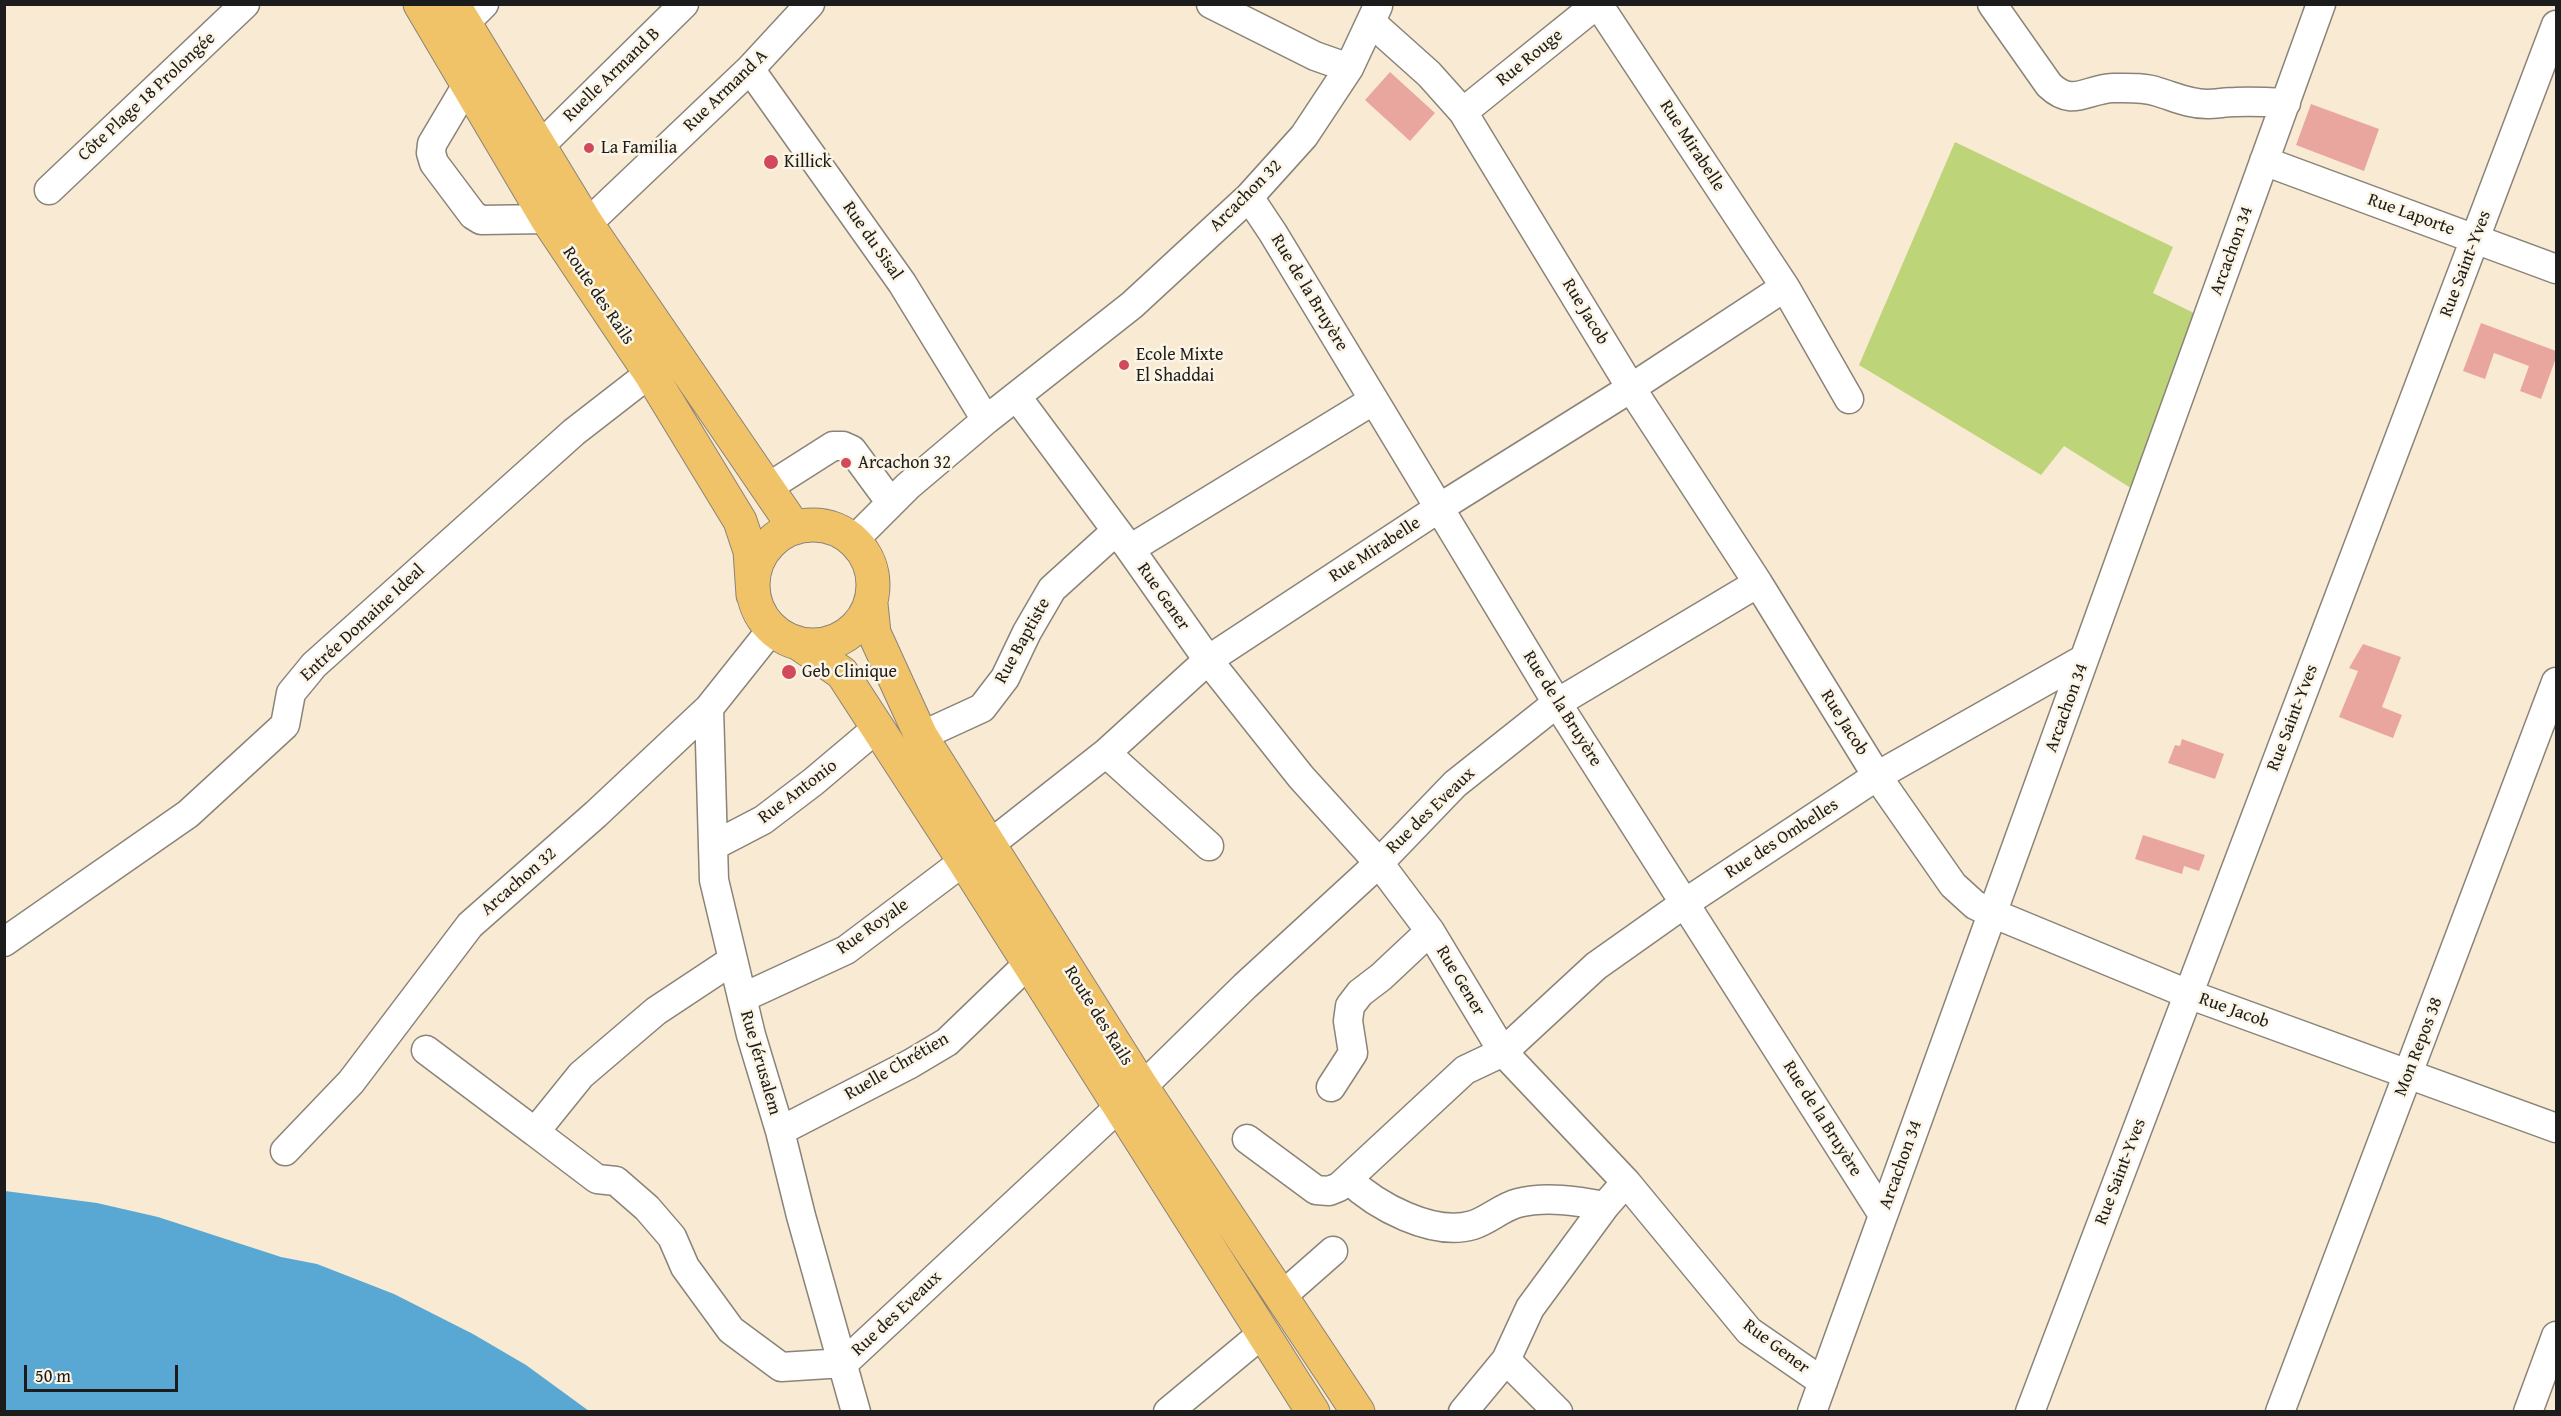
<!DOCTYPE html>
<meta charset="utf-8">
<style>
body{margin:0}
#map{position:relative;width:2561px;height:1416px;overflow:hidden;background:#f9ead4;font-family:"Gentium Book Plus",serif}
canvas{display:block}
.frame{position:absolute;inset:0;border:6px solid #1c1c1c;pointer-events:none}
.scale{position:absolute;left:24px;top:1365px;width:154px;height:27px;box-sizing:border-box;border:3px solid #1c1c1c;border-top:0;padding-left:8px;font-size:18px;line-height:21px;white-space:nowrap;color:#1c1c1c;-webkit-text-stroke:4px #fcf5e5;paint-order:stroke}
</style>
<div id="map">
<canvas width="2561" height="1416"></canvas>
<div class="frame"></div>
<div class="scale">50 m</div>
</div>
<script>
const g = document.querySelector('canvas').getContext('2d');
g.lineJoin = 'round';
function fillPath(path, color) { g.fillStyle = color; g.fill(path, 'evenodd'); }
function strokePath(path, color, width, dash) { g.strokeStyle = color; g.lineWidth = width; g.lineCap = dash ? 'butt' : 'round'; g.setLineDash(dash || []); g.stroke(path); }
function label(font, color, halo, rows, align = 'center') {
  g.font = font + ' "Gentium Book Plus",serif'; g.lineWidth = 5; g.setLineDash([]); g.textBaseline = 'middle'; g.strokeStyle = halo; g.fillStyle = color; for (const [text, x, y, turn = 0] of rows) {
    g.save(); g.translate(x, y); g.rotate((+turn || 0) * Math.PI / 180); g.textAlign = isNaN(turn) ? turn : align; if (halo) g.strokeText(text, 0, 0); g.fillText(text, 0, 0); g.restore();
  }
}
fillPath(new Path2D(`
 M1955 142 2173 247 2153 293 2196 314 2134 490 2064 446 2041 475 1859 365Z`), '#bdd479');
fillPath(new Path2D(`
 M5 1191 97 1203 158 1217 281 1257 317 1264 394 1294 473 1334 526 1365 589 1411H5Z`), '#59a8d3');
fillPath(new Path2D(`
 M1390 72 1435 113 1410 141 1365 100Z
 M2311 104 2379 129 2364 171 2296 145Z
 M2481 323 2556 351V358L2541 399 2520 391 2529 366 2494 353 2485 379 2463 371Z
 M2363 644 2401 657 2382 707 2402 715 2393 738 2339 717 2358 671 2349 668Z
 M2182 739 2224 754 2215 779 2168 763 2175 745 2180 746Z
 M2143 835 2205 855 2199 871 2184 866 2182 874 2135 859Z`), '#e9a69f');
const minor = new Path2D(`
 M1211 4 1315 56 1349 68
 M1598 4 1785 287 1849 399
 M1992 4 2049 85C2073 108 2086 89 2113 88 2127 88 2144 87 2158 92 2175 97 2189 104 2207 104 2216 104 2226 102 2235 102 2252 101 2269 102 2286 103
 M1372 23 1429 74 1463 112 1631 388 1758 583 1877 776 1953 885 1975 905 1992 913 2188 994 2556 1128
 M464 24 484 4
 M750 69 902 283 986 420
 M467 85 432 144 431 153 434 163 473 215 481 220 547 219
 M1463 112 1597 4
 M540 146 684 4
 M2264 161 2556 269
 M49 190 245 4
 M1249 197 1273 233 1557 703 1883 1215
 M587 224 750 69 810 4
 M1017 397 1130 549 1374 400
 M767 488 833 446H843L852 450 891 503
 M854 540 908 486 986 420 1132 305 1249 197 1304 136 1349 68 1378 6
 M1130 549 1208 660 1301 777 1379 863 1430 931 1503 1052 1626 1182 1749 1331 1823 1382
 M709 708 714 880 751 1035 780 1131 801 1216 856 1412
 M921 736 982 708 1005 678 1027 632 1052 589 1116 531
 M1106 753 1209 846
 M989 845 1106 753 1208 660 1439 508 1631 388 1785 287
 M713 846 763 820 813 782 877 728
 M4 942 188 814 285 725 291 693 314 665 574 432 650 373
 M742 998 846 950 964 861
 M426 1050 535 1132 581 1075 656 1011 733 960
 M1142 1087 1245 986 1379 863 1455 784 1557 703 1758 583
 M1331 1087 1353 1053 1348 1021 1350 1006 1360 993 1381 977 1430 931
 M780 1131 910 1064 947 1042 1029 963
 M535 1132 597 1179 616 1181 647 1208 672 1237 685 1267 731 1330 781 1367 844 1363 1119 1107
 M1247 1139 1316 1190 1329 1191 1339 1187 1465 1070 1503 1052 1596 966 1685 903 1877 776 2084 659
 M285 1151 351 1082 470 925 596 814 709 708 772 629
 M1348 1179C1376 1206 1433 1237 1473 1225 1489 1220 1502 1207 1518 1203 1546 1196 1577 1201 1605 1206
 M1283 1295 1333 1251
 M1506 1360 1558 1412
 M1168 1412 1263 1333
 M1463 1412 1506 1360 1530 1308 1605 1206 1626 1182
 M1812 1412 2321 4
 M2030 1412 2556 25
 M2280 1412 2556 682
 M2528 1412 2556 1336`);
const major = new Path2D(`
 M420 4 547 219 650 373 740 521 750 551 753 595
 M453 4 587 224 794 527
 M753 585a60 60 0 1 1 120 0a60 60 0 1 1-120 0Z
 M871 604 874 633 921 736 1142 1087 1358 1412
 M798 643 842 673 964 861 1313 1412`);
strokePath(minor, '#8a8378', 31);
strokePath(major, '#8a8378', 35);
strokePath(minor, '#fff', 28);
strokePath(major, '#f1c369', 33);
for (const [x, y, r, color] of [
 [589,148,6,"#d1495b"],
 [771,162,8,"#d1495b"],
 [1124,365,6,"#d1495b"],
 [846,463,6,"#d1495b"],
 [789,672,8,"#d1495b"]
]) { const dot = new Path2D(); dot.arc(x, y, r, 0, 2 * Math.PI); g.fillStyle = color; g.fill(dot); strokePath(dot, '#fcf5e5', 2); }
label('18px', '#1c1c1c', '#fcf5e5', [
 ["Rue Rouge",1530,58,-39],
 ["Ruelle Armand B",612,75,-44],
 ["Rue Armand A",726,91,-44],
 ["Côte Plage 18 Prolongée",147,97,-43],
 ["Rue Mirabelle",1692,146,57],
 ["Arcachon 32",1246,196,-45],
 ["Rue Laporte",2411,215,20],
 ["Rue du Sisal",872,241,55],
 ["Arcachon 34",2232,251,-70],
 ["Rue Saint-Yves",2466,264,-69],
 ["Rue de la Bruyère",1309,293,59],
 ["Route des Rails",598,296,56],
 ["Rue Jacob",1585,312,59],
 ["Rue Mirabelle",1375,550,-33],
 ["Rue Gener",1163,597,55],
 ["Entrée Domaine Ideal",363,623,-43],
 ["Rue Baptiste",1023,641,-61],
 ["Arcachon 34",2067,708,-70],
 ["Rue de la Bruyère",1562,709,58],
 ["Rue Saint-Yves",2293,718,-69],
 ["Rue Jacob",1844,723,58],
 ["Rue Antonio",798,792,-37],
 ["Rue des Eveaux",1431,811,-44],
 ["Rue des Ombelles",1782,839,-33],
 ["Arcachon 32",519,882,-41],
 ["Rue Royale",873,927,-35],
 ["Rue Gener",1460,981,59],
 ["Rue Jacob",2234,1011,20],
 ["Route des Rails",1098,1016,58],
 ["Mon Repos 38",2419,1047,-69],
 ["Rue Jérusalem",760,1063,74],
 ["Ruelle Chrétien",897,1067,-30],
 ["Rue de la Bruyère",1822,1119,58],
 ["Arcachon 34",1901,1165,-70],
 ["Rue Saint-Yves",2121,1172,-69],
 ["Rue des Eveaux",897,1314,-43],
 ["Rue Gener",1776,1347,37]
]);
label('18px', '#1c1c1c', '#fcf5e5', [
 ["La Familia",601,148],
 ["Killick",784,162],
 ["Ecole Mixte",1136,355],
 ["El Shaddai",1136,376],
 ["Arcachon 32",858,463],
 ["Geb Clinique",802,672]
], 'left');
</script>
